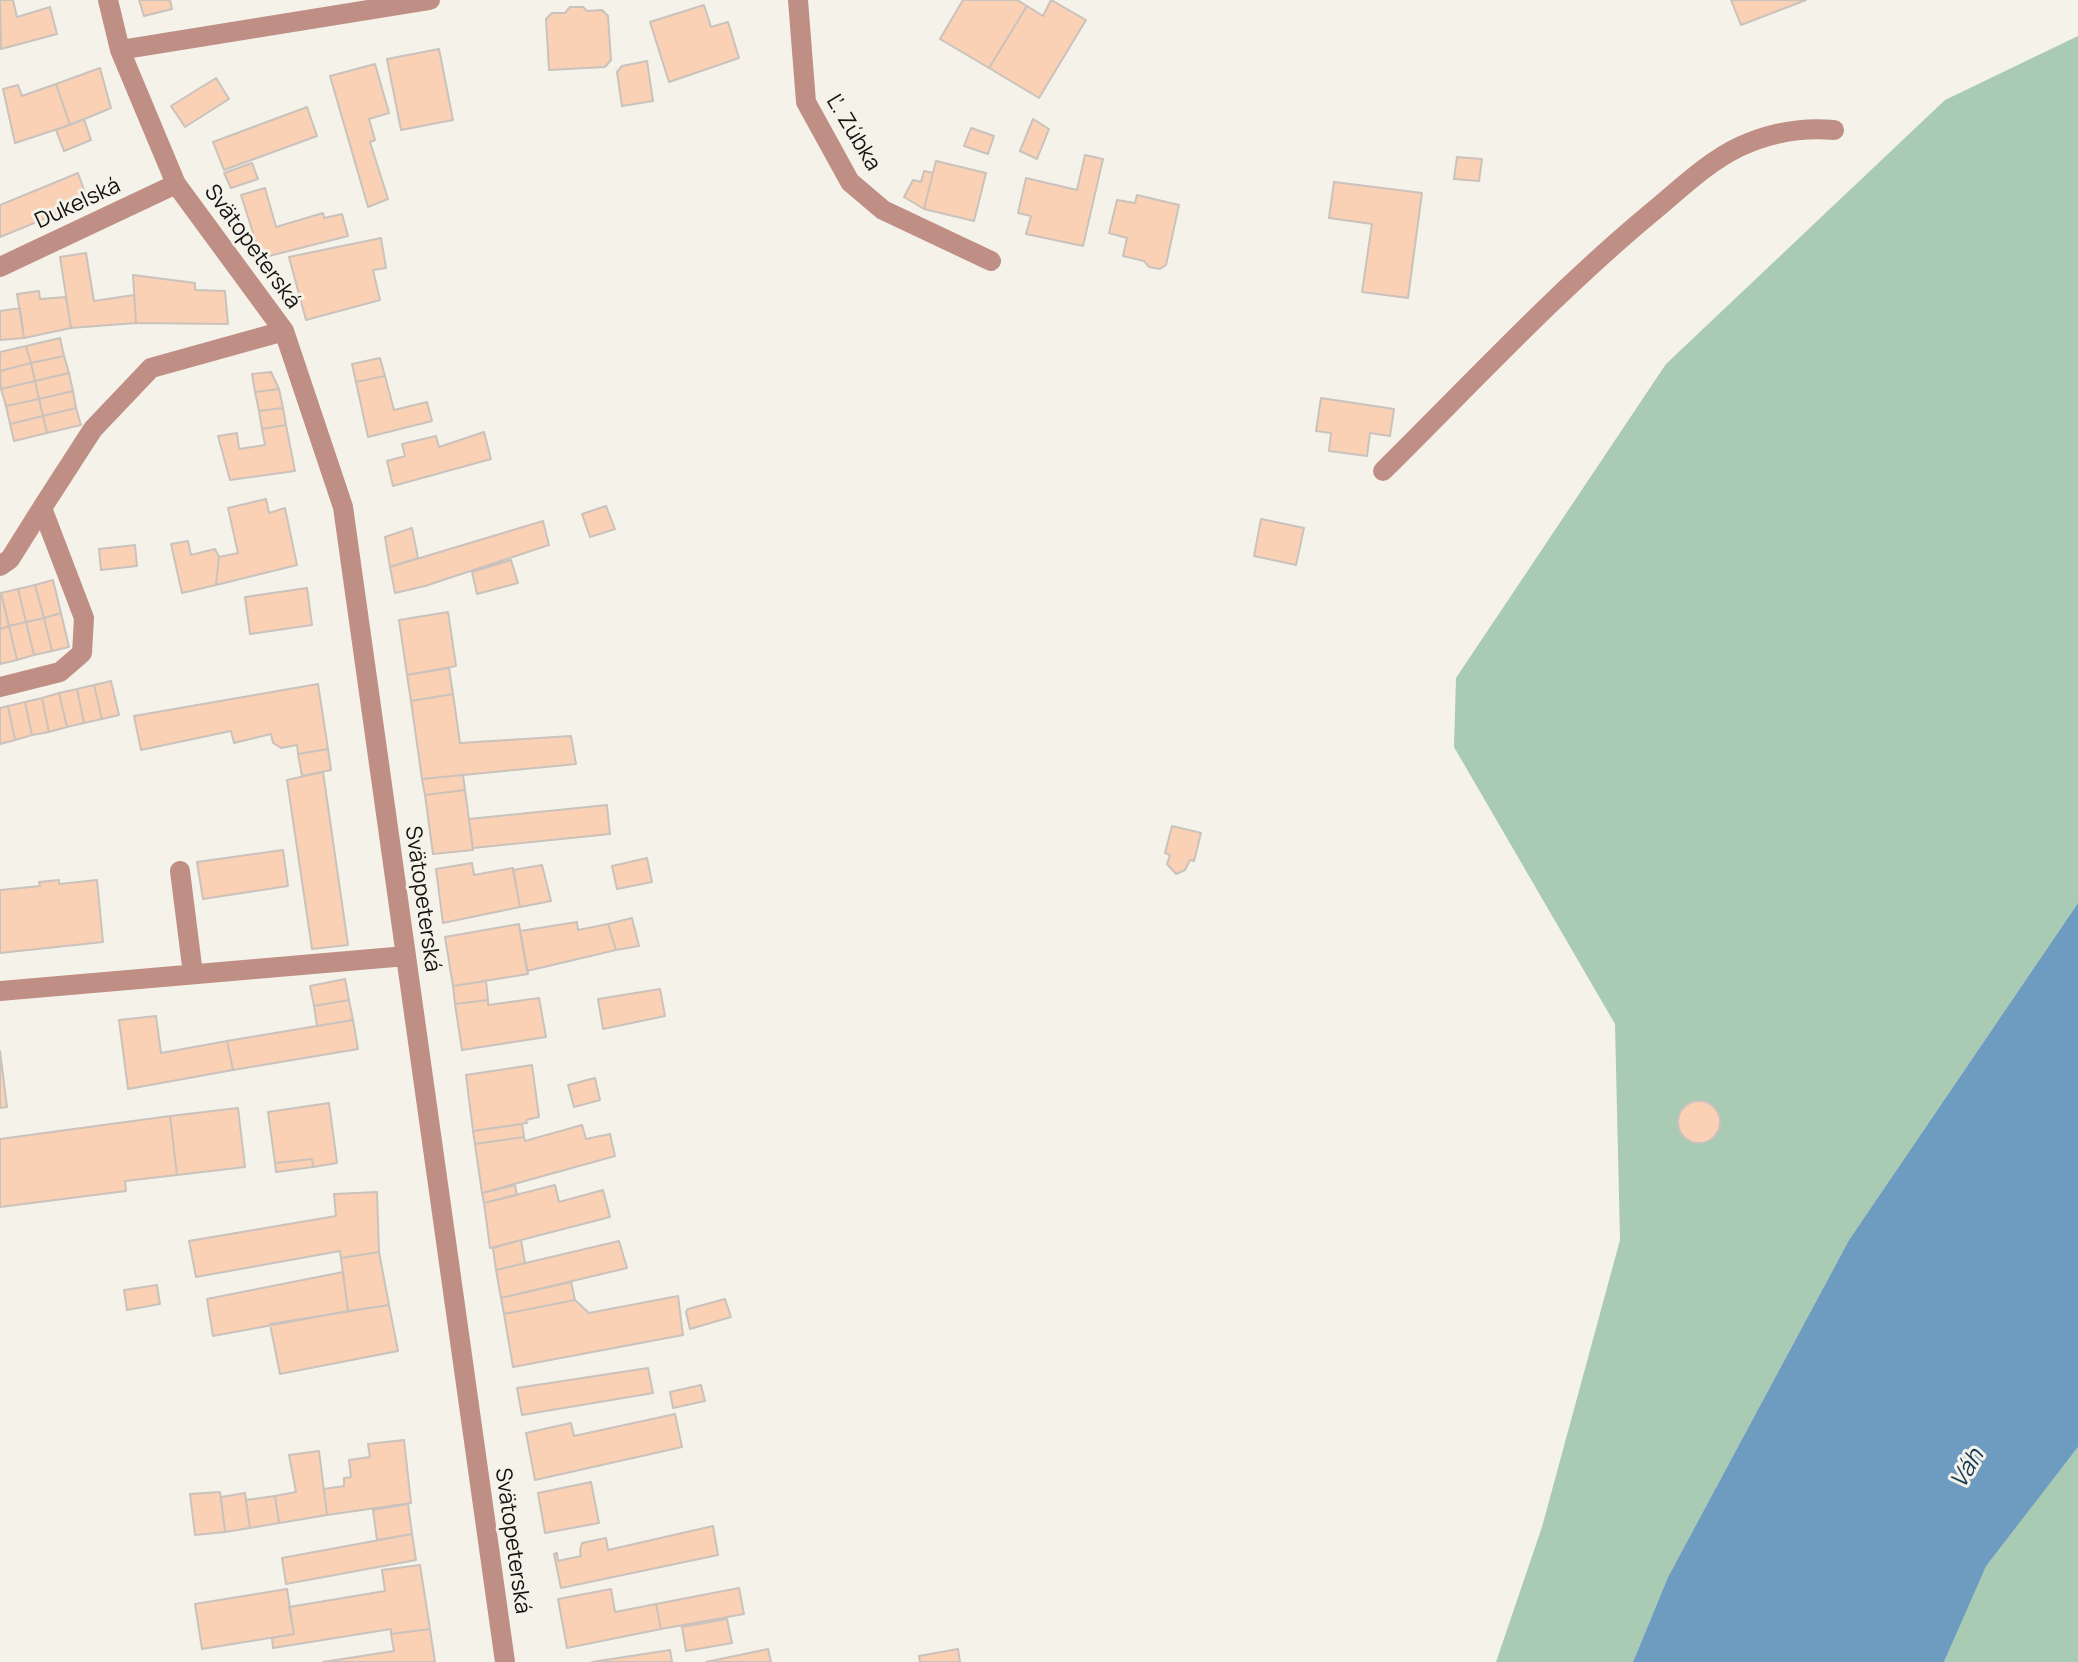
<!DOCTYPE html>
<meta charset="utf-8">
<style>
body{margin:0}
canvas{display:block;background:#f5f2e9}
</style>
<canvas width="2078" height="1662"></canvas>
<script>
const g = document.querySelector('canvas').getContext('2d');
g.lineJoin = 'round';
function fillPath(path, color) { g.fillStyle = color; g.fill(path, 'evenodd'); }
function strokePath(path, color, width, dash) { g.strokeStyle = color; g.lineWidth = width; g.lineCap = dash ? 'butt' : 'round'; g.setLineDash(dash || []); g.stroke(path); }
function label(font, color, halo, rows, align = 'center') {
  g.font = font + ' Manrope,sans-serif'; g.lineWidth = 6; g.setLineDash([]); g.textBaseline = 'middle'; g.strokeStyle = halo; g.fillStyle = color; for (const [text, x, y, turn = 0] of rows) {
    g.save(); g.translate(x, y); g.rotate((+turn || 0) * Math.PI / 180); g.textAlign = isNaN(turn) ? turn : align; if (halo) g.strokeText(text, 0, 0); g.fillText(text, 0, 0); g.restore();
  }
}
fillPath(new Path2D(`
 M2078 36V903L1849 1240 1668 1577 1633 1662H1496L1542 1527 1620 1240 1615 1024 1454 747 1456 678 1666 364 1945 100Z
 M2078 1447V1662H1944L1985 1566Z`), '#a9cab3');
fillPath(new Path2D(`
 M2078 903V1447L1986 1566 1944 1662H1633L1668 1577 1849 1240Z`), '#6d9cc0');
const building = new Path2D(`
 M0 0H13L17 17 50 7 57 34 1 49Z
 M139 0H170L172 9 144 16Z
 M963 0H1017L1027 6 989 68 940 39Z
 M1051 0 1086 20 1039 98 989 68 1027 6 1043 16Z
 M1731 0H1806L1741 25Z
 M704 5 711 27 728 22 739 58 669 82 650 22Z
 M570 7H583L587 11 602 10 608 16 611 60 605 67 549 70 546 19 552 13H565Z
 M439 49 453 120 401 130 387 59Z
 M647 61 653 101 622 106 617 72 622 66Z
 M375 64 389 113 369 119 375 140 370 142 388 199 368 207 330 76Z
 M100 68 111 108 70 125 56 84Z
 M216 78 229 99 185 127 171 106Z
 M56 84 70 125 15 143 3 89 18 85 22 96Z
 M307 107 317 136 224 170 213 142Z
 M84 119 91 140 64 151 56 130Z
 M1033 119 1049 129 1037 159 1020 151Z
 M971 128 994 136 988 154 964 146Z
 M1085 155 1103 159 1083 246 1026 234 1031 216 1018 213 1026 178 1077 190Z
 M1457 157 1482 159 1479 181 1454 179Z
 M936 161 986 173 974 221 924 209Z
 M252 163 258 179 231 188 224 173Z
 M924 171 933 173 924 209 904 197 913 180 921 182Z
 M78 173 88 201 0 237V205Z
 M1334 182 1422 193 1408 298 1362 292 1372 224 1329 218Z
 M265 188 276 227 323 213 324 218 342 214 348 236 261 258 241 195Z
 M1137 195 1179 205 1166 265 1160 269 1149 267 1144 261 1123 256 1127 238 1109 233 1117 200 1135 203Z
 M381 238 386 268 373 270 380 300 306 320 289 257Z
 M86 253 94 301 134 295 136 323 71 328 60 257Z
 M133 275 195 283V290L225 291 228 324 136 323Z
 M39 291 40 299 66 297 71 328 24 338 17 294Z
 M20 308 24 338 0 340V311Z
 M60 338 64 356 31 363 26 346Z
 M26 346 31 363 0 371V352Z
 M64 356 69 373 35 381 31 363Z
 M380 358 385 376 356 382 352 364Z
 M31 363 35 381 1 389 0 371Z
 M271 372 279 389 255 392 252 374Z
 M69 373 73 391 39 399 35 381Z
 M385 376 394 410 427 402 432 421 368 437 356 382Z
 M35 381 39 399 6 406 1 389Z
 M279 389 283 408 259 411 255 392Z
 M73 391 76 408 43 416 39 399Z
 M1321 398 1394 409 1390 436 1370 433 1367 456 1329 451 1331 433 1316 431Z
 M39 399 43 416 10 424 6 406Z
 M76 408 81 425 47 433 43 416Z
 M283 408 286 425 262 429 259 411Z
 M43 416 47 433 14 441 10 424Z
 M286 425 295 471 230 480 218 436 237 433 239 449 265 445 262 429Z
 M484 432 491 459 393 486 387 461 405 456 402 444 436 436 439 447Z
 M266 499 269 513 285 508 297 565 216 585 219 557 238 553 228 508Z
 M606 506 615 529 590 537 582 514Z
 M1261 519 1304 528 1296 565 1254 556Z
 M543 521 549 545 425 586 395 593 390 567Z
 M412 528 418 558 390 567 385 537Z
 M188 541 191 555 215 549 219 557 216 585 182 593 171 544Z
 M135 545 137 566 101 570 99 549Z
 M511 560 518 583 477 594 472 572Z
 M53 580 61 613 44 618 35 585Z
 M35 585 44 618 26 622 18 589Z
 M307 588 312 625 250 634 245 597Z
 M18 589 26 622 9 626 1 593Z
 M1 593 9 626 0 629V594Z
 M448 612 456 666 407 675 399 620Z
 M61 613 69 647 52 651 44 618Z
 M44 618 52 651 34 655 26 622Z
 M26 622 34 655 17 660 9 626Z
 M9 626 17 660 0 664V629Z
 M449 668 453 694 411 701 407 675Z
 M111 681 119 715 102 719 94 685Z
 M318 684 328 749 298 754 297 745 281 748 273 743 271 734 234 743 231 731 141 750 134 716Z
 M94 685 102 719 84 723 77 689Z
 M77 689 84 723 67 727 59 693Z
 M59 693 67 727 49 732 42 698Z
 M453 694 460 743 571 736 576 764 422 779 411 701Z
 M42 698 49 732 32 735 25 702Z
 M25 702 32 735 15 740 8 706Z
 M8 706 15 740 0 744V708Z
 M328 749 331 770 302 776 298 754Z
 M323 772 348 945 312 949 287 780Z
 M463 775 465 790 425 795 422 779Z
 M465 790 473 850 433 854 425 795Z
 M607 805 610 834 473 848 469 819Z
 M1172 826 1201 833 1194 861 1190 860 1185 870 1176 874 1167 864 1170 855 1165 853Z
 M283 850 288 886 203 899 197 862Z
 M647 858 652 882 617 889 612 866Z
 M472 863 474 875 513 868 520 907 443 923 436 869Z
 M542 865 551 901 520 907 513 870Z
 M59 880V884L97 880 103 942 0 953V890L40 886 39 882Z
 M632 918 639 946 616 950 608 924Z
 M577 922 578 930 608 924 616 950 527 971 520 931Z
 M519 924 528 974 453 986 445 937Z
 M345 979 349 1000 314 1006 310 986Z
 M486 981 488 1000 455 1004 453 986Z
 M660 989 665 1016 603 1029 598 999Z
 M539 998 546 1037 462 1050 455 1004 488 1000V1005Z
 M349 1000 353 1020 317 1026 314 1006Z
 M156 1016 161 1053 227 1041 233 1070 128 1089 119 1020Z
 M353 1020 358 1049 233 1070 227 1041Z
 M0 1051 7 1107 0 1108Z
 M532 1065 539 1117 526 1120 527 1123 473 1131 466 1075Z
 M595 1078 600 1100 574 1107 568 1085Z
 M1678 1122a21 21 0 1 1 42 0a21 21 0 1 1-42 0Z
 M329 1103 337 1163 313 1167 312 1159 275 1163 268 1112Z
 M238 1108 245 1167 177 1175 170 1116Z
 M170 1116 177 1175 125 1181 126 1191 0 1207V1139Z
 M522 1124 524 1137 475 1144 473 1131Z
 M582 1125 586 1139 610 1134 615 1156 482 1193 475 1144 524 1137 525 1141Z
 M312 1159 313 1167 276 1172 275 1163Z
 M515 1185 517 1195 484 1203 482 1193Z
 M555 1185 559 1202 603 1190 610 1217 490 1248 484 1203Z
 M377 1192 379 1252 341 1258 340 1251 196 1277 189 1241 336 1216 334 1194Z
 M521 1240 525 1263 496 1270 493 1248Z
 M619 1241 627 1268 501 1298 496 1270Z
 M379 1252 389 1305 348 1311 341 1258Z
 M343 1272 348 1311 213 1336 207 1299Z
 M571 1282 575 1300 504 1314 501 1298Z
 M157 1285 160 1304 127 1310 124 1290Z
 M678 1296 683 1335 513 1367 504 1314 575 1300 589 1313Z
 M725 1299 731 1317 690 1329 686 1312 688 1309Z
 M389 1305 398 1351 280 1374 270 1324Z
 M648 1368 653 1393 522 1415 517 1388Z
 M701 1385 705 1401 673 1408 670 1392Z
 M675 1414 682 1447 535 1480 526 1433 571 1423 574 1436Z
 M404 1440 411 1503 327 1515 324 1489 344 1486V1478L351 1477 349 1460 370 1457 368 1444Z
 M319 1451 327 1515 279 1523 275 1496 296 1492 289 1455Z
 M591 1482 599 1523 545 1533 538 1493Z
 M220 1492 225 1532 195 1535 190 1494Z
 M245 1493 250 1528 225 1532 221 1497Z
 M275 1496 279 1523 250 1528 246 1500Z
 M408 1504 412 1534 377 1540 373 1510Z
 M713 1526 718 1555 561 1588 554 1554 557 1553 558 1561 581 1556 580 1550 582 1543 606 1538 608 1550Z
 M412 1534 416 1560 286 1584 282 1558Z
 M420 1565 430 1629 391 1634V1629L273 1648 272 1638 294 1634 289 1607 385 1591 382 1570Z
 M739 1588 744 1614 661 1629 656 1604Z
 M287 1589 294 1634 202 1649 195 1604Z
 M611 1589 615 1612 656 1604 661 1629 567 1648 558 1599Z
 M727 1619 732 1643 686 1651 682 1627Z
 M430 1629 435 1662H323L394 1651 391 1634Z
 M768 1649 771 1662H706Z
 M958 1649 960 1662H920L919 1656Z
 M670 1650 672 1662H592Z`);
fillPath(building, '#fad1b5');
strokePath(building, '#cac2bc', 2);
strokePath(new Path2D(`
 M108 0 120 50 176 184 284 331 343 507 505 1662
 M798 0 806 102 850 182 883 210 991 261
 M120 50 430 0
 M0 267 176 184
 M1383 471C1471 384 1556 292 1651 213 1679 190 1706 163 1739 147 1769 133 1801 127 1834 130
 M0 566 10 559 42 508
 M0 687 60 672 82 653 84 618 42 508 93 429 151 368 284 331
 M180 871 193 974
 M0 991 406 956`), '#bf8f86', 20);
label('22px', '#141310', '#f5f2e9', [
 ["Ľ. Zúbka",853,133,59],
 ["Dukelská",78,204,-25],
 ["Svätopeterská",252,247,54],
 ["Svätopeterská",422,899,82],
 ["Svätopeterská",512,1541,82]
]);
label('italic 24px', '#153a55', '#f5f2e9', [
 ["Váh",1968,1469,-60]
]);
</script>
